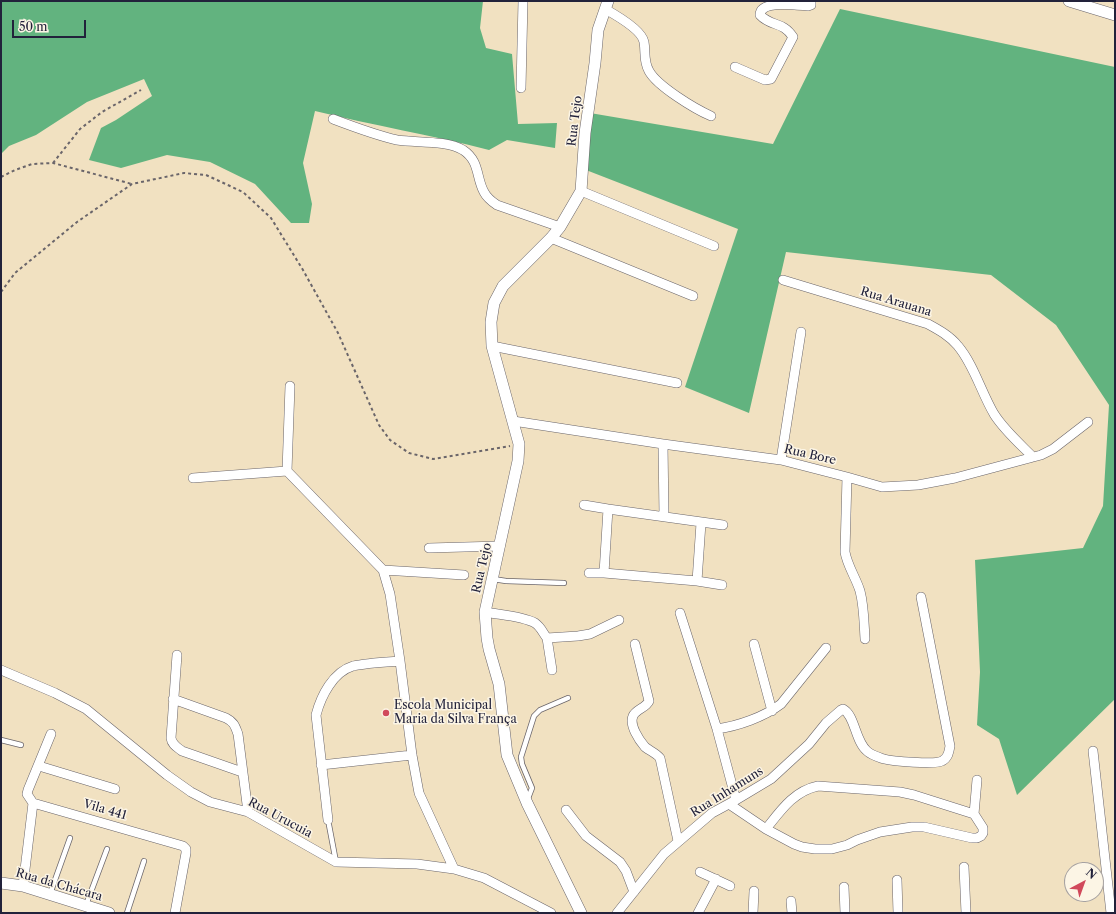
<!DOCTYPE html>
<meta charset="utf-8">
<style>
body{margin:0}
#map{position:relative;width:1116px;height:914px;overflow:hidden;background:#f1e1c1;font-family:"Libre Caslon Text",serif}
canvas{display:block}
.frame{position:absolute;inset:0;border:2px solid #22223b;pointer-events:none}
.north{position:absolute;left:1064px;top:862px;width:40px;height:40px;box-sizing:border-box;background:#fcf5e5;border:1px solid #a5a1a1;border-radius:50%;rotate:41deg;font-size:11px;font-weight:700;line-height:16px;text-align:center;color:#22223b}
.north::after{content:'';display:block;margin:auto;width:14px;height:18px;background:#d1495b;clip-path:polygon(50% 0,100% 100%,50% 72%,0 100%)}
.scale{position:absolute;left:12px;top:20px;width:74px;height:18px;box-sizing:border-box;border:2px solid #22223b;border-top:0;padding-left:5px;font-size:12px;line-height:14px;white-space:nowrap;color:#22223b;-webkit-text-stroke:3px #fcf5e5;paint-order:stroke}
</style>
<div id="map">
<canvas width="1116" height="914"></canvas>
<div class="frame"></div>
<div class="north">N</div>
<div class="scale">50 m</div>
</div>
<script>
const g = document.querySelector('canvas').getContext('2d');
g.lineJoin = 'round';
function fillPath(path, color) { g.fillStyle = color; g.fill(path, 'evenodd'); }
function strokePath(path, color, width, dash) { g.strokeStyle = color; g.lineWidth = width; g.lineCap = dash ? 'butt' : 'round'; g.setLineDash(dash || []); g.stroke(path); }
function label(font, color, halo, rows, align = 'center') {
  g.font = font + ' "Libre Caslon Text",serif'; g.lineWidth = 3; g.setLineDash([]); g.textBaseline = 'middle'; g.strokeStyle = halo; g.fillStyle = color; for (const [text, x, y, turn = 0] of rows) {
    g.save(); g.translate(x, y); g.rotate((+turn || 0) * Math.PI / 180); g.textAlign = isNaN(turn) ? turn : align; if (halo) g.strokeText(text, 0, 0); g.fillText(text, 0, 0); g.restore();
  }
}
fillPath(new Path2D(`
 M1 1H483L480 28 486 48 512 54 518 124 557 123 555 148 507 140 489 150C431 135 372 125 315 111L303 163 312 204 309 223H291L255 184 210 162 167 155 121 168 89 160 101 128 116 120 152 96 144 79 87 102 36 135 9 146 1 154Z
 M840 9 1115 67V699L1017 795 999 739 977 725 980 672 975 560 1083 548 1103 506 1109 405 1056 325 991 275 786 252 749 413 685 387 738 229 586 170 590 113 773 144Z`), '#62b37f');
const service = new Path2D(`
 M493 579 506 581 564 583
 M1 740 21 745
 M527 801 532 788 522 764 521 757 534 716 540 710 568 698
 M329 825 336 862
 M50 894 70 838
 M86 905 107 849
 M127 913 144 861`);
const minor = new Path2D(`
 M605 9C614 14 642 30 644 42 646 53 643 60 649 71 657 86 695 109 711 116
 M735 67 765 80 771 79 793 37C783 21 771 27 760 15 760 0 795 5 808 6L811 5V1
 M521 88 523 1
 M333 119C354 127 375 135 397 140 417 143 446 140 463 150 480 161 476 178 484 192 487 198 491 201 497 205L560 227
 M581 191 714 246
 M551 238 693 296
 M783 280 928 324C939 330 950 336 958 346 974 365 981 392 994 414 1004 430 1020 444 1033 457
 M492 346 677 383
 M513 421 663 444 781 460 847 477 882 487 918 485 955 478 1041 455 1053 449 1088 422
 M663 444 664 516
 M781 460 801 332
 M287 471 383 570 390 594 400 661 412 755 419 793 454 869
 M287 471 290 386
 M847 477 845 552C847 565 856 578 860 591 864 606 864 623 865 639
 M193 478 287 471
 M584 505 608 509 723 525
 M429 548 500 546
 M383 570 464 575
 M589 573H604L697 581 701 523
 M604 573 608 509
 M697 581 722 585
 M485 612C500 615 522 616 535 623 541 627 543 633 547 638L578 636 590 634 619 620
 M680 613 717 729 736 800
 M547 638 552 670
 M635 644 649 701C646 708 636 709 633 716 629 725 639 740 645 747 650 751 656 753 660 758L678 841
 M754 644 772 711
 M177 655 171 738C172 745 177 747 182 751L242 772
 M1 670 55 693 86 709 167 775 191 792 210 802 248 812 336 862 417 864 454 869 484 878 551 913
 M173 699 226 718C234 722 235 726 238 734L248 812
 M717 729C738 726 764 717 781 704L826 648
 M1093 751 1111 913
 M321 765 412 755
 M39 766 115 789
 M33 803 27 794 28 790 51 734
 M729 804 766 829 794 844 802 847 815 849H832L847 845 857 840 880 832 912 827H924L972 838H977L981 836 983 833V828L974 814 914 795 900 792 818 786C794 791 781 810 766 829
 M566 810 586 836 620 862 626 871 634 892
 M974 814 977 780
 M328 820 316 715C321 696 333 672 353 666 366 663 386 662 400 661
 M964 867 966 913
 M700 872 730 886
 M897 880 898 913
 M23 886 33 803 183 846 186 849V853L175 913
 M844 887 845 913
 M791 901 792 913
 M617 913 664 854 712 813 736 800 771 779 809 744 826 723 841 710 843 709C855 715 855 741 867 751 871 755 878 757 884 759 892 761 935 765 942 761 948 758 949 752 950 746L921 597
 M698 913 716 879
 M753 913 754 891`);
const tertiary = new Path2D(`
 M1069 1 1115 15
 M1 883 23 886 109 913
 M581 913 527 803 507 755 499 684 489 649 487 638 485 612 518 461 519 444 492 346 491 322 494 303 503 286 551 238 560 227 581 191 585 133 595 63 598 30 608 1`);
strokePath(service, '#6a656a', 6);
strokePath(minor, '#6a656a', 10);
strokePath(tertiary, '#6a656a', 12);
strokePath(new Path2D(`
 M53 163 80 129 102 112 141 90
 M1 177 15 170 32 164 53 163 132 184
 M1 292 15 273 77 222 132 184 184 173 206 175 243 192 271 218 303 270 338 333 379 425 390 440 409 453 433 459 510 446`), '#6a656a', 2, [3, 3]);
strokePath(service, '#fff', 4.5);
strokePath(minor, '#fff', 9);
strokePath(tertiary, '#fff', 11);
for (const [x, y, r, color] of [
 [386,713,4,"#d1495b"]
]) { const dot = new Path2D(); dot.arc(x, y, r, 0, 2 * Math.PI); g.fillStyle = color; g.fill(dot); strokePath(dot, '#fcf5e5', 1.5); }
label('12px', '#22223b', '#fcf5e5', [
 ["Rua Tejo",575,121,-83],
 ["Rua Arauana",896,302,17],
 ["Rua Bore",810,455,13],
 ["Rua Tejo",482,568,-77],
 ["Rua Inhamuns",727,792,-32],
 ["Vila 441",105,810,16],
 ["Rua Urucuia",280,818,28],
 ["Rua da Chácara",59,885,16]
]);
label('12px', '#22223b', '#fcf5e5', [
 ["Escola Municipal",394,706],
 ["Maria da Silva França",394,720]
], 'left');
</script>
